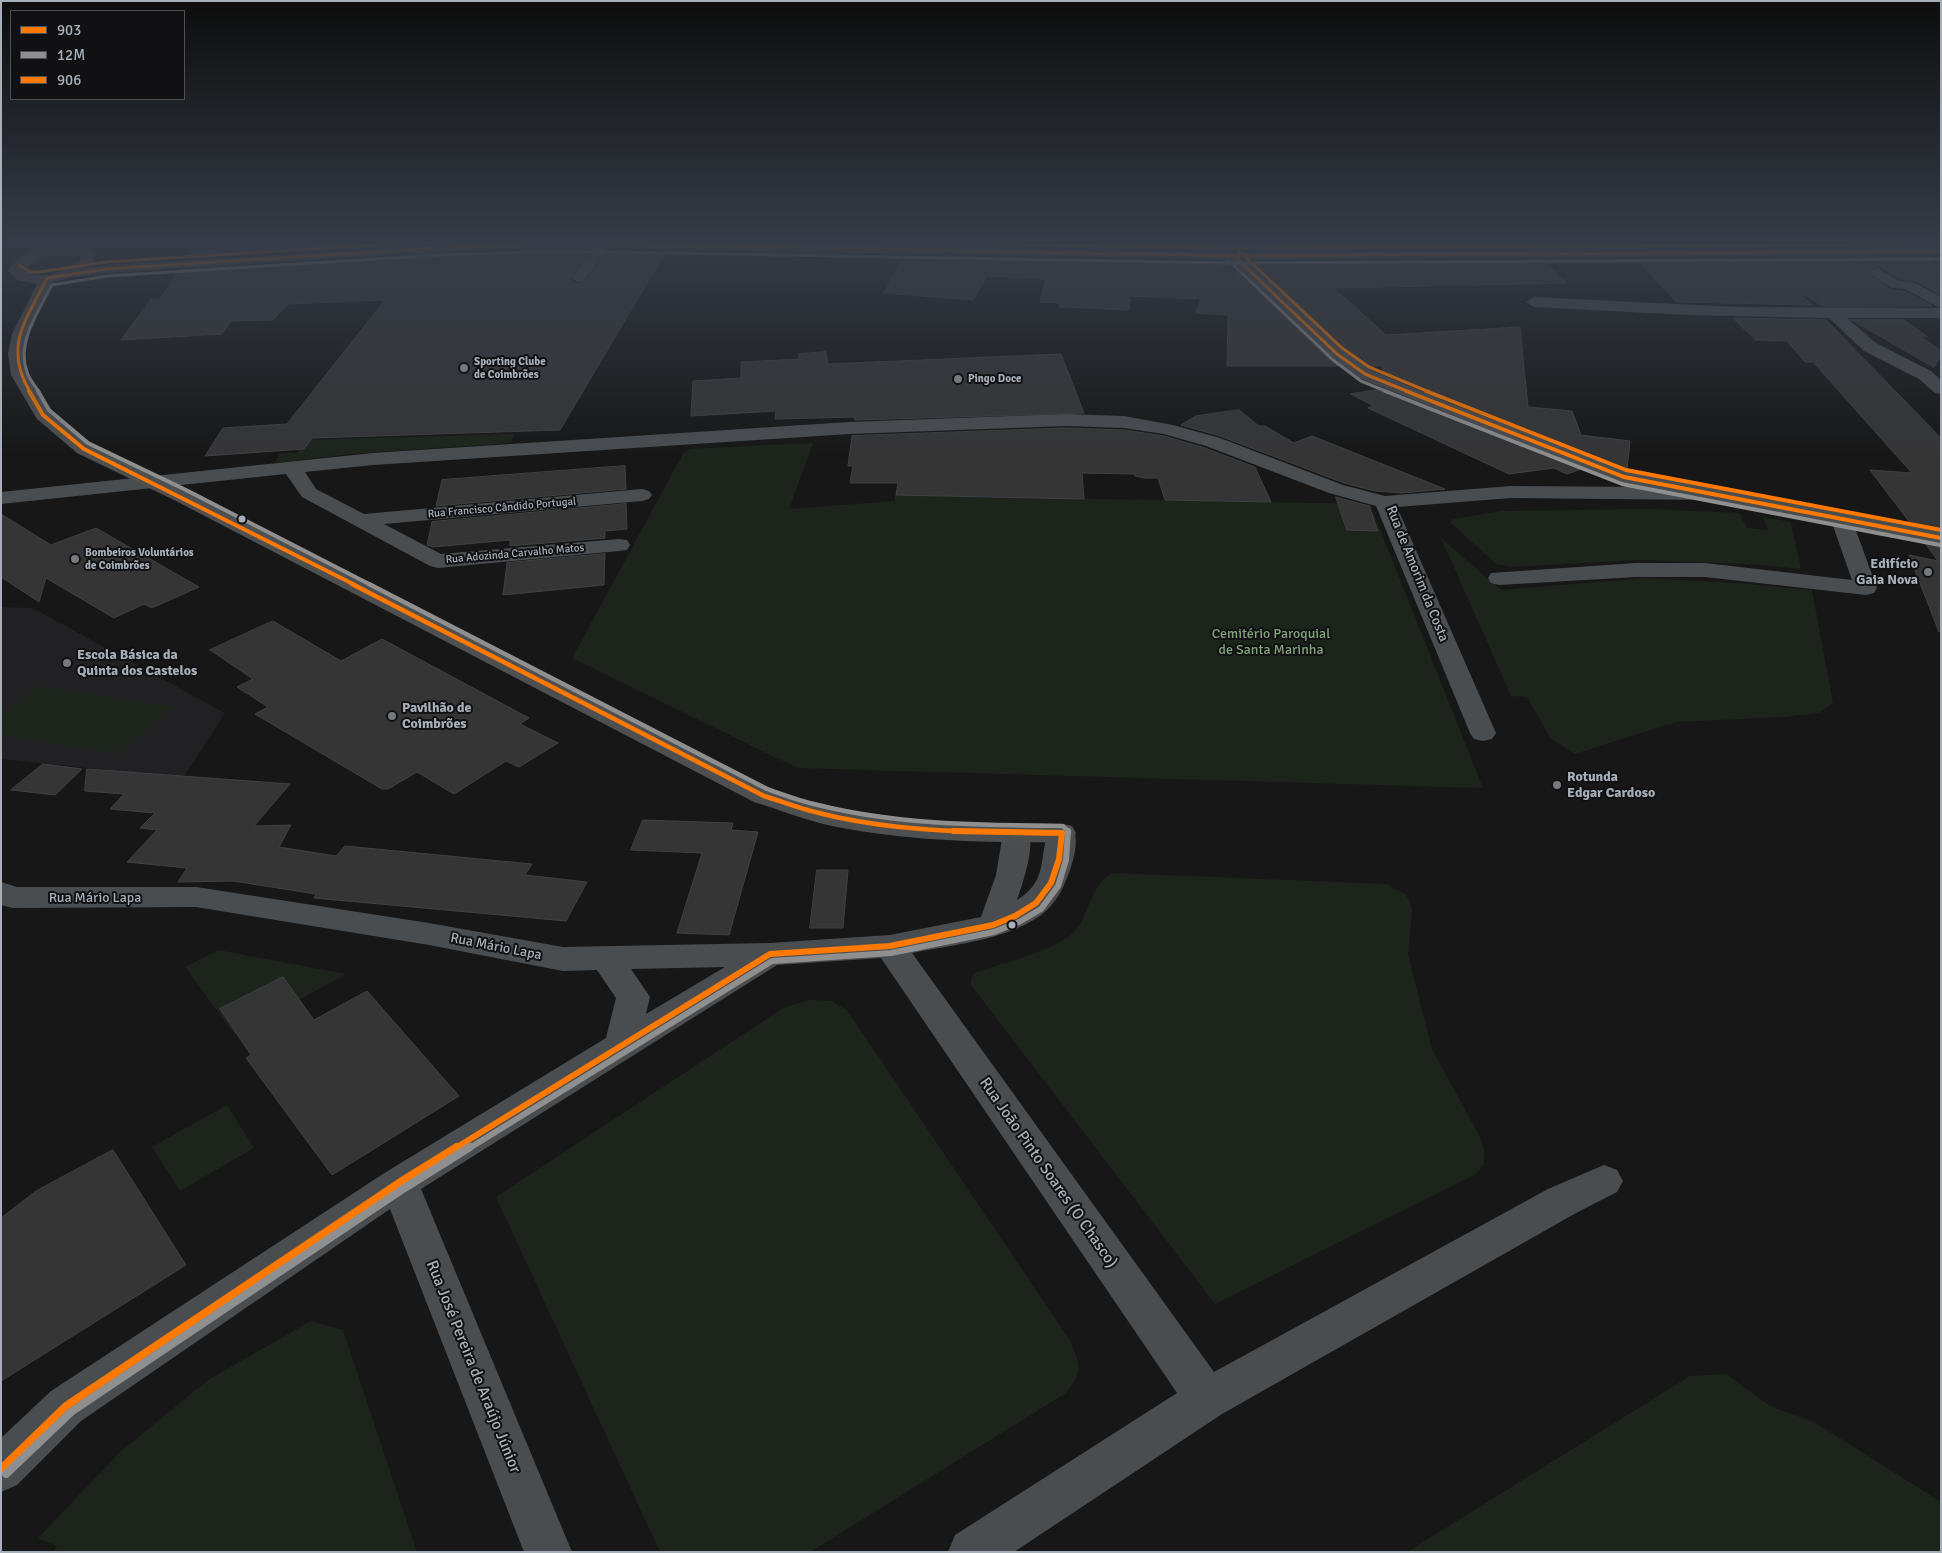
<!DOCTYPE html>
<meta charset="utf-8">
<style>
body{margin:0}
#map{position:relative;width:1942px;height:1553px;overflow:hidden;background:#171717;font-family:Signika,sans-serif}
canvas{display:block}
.frame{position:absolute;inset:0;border:2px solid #a7b0b9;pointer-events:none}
.legend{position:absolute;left:10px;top:10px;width:175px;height:90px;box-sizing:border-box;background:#111113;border:1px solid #4d5155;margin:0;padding:6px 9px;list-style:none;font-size:15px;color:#a7b0b9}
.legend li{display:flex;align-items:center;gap:10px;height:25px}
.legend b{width:25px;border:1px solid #4d5155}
</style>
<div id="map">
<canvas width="1942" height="1553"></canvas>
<div class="frame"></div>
<ul class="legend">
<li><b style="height:6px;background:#ff7900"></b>903</li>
<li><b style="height:6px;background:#8f8f8f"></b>12M</li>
<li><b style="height:6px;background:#ff7900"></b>906</li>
</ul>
</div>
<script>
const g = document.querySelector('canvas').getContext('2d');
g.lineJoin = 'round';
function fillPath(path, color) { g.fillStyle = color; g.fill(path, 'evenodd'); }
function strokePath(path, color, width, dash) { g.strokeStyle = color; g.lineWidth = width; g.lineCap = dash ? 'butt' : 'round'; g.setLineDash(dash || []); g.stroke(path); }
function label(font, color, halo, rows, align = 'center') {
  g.font = font + ' Signika,sans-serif'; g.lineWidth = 4; g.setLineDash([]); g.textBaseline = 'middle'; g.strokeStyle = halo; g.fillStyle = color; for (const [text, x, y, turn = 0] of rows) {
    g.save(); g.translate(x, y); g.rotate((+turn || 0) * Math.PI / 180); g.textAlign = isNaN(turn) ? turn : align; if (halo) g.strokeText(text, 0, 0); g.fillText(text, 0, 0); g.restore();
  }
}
fillPath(new Path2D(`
 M1 607 30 608 40 612 225 713 183 778 1 759Z`), '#212123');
fillPath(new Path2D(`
 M65 253 71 255 72 260C66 273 43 280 31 271 31 256 53 252 65 253Z
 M514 434 511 443 351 454 275 463 280 453H296L306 440Z
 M813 443 789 509 895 501V495L1370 504 1483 788 797 768 572 658 684 452 691 449Z
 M1650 509 1739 513 1747 528 1768 530 1763 517 1791 522 1801 569 1748 564 1639 560 1512 567 1496 564 1450 522 1453 519 1501 511Z
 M1441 538 1501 590 1645 578 1737 583 1812 590 1833 703 1819 713 1784 717 1676 722 1575 754 1551 739 1527 697 1511 696Z
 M39 686 174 707 119 754 1 735V714Z
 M1113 873 1387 884 1405 894 1410 902 1412 911 1408 954 1432 1049 1480 1137 1484 1150V1165L1474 1175 1215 1304 971 985V978L975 973C1000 964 1055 950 1073 933 1090 917 1089 884 1113 873Z
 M218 950 346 974 235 1035 185 967Z
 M809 1000 831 1001 847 1010 1071 1342C1080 1366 1083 1372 1066 1393L810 1552H660L496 1197 783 1008Z
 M227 1105 254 1148 180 1191 152 1147Z
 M311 1321 343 1330 417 1552H53L57 1546 38 1538 120 1452 208 1380Z
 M1726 1374 1770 1406 1814 1422 1941 1502V1552H1407L1690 1376Z`), '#1d241c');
const building = new Path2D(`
 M198 241H486L187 258Z
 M912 241H1519L1528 248 1234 250 910 244Z
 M1618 241H1883L1894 245 1625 247Z
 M546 249V252L591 251 570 277V280L578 284 584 282 611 250 666 251 560 430 312 438 304 449 205 456 223 428 287 424 385 300 288 304 273 320 231 321 222 334 121 340 151 299H160L179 270Z
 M904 256 1229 262 1338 366H1227L1228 315 1196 313 1201 299 1130 296 1129 310 1060 307V303L1040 302 1046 279 987 276 973 300 884 293Z
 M1920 257 1941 266V295L1914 280 1901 279 1878 266 1869 270 1868 273 1891 290 1904 291 1933 306H1823L1799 292 1812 305 1677 302 1636 259Z
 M1543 260 1567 283 1334 288 1386 335 1520 327 1528 407 1572 411 1581 435 1630 441 1627 469 1383 373 1382 366H1368L1344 349 1252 262Z
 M1733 318 1826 320 1941 438V530L1911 524 1870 470 1912 473 1813 362H1805L1787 341 1756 340Z
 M1852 320H1904L1928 337 1920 336 1941 351V356L1934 367Z
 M826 352 828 364 1061 354 1084 413 855 420V417L775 419 776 411 691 416 693 381 741 378V362L799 359V354Z
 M1383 389 1581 469 1567 474 1554 468 1509 474 1368 408 1374 406 1351 394Z
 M1239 410 1259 426H1265L1294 443 1312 436 1445 489 1402 493 1375 491 1344 483 1220 436 1181 425 1196 416Z
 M1066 428 1124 430 1164 436 1205 448 1255 467 1271 502 1165 500 1158 478H1144L1135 476V474L1082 473 1084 499 896 495 898 483H850L853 466H848L852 436Z
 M625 466 626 489 436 506 442 480Z
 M1336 497 1369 506 1378 531 1347 530Z
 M626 504 627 529 605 531V538L510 546V540L433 547 427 545 432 522Z
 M1 514 51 545 96 528 199 587 152 608 144 604 114 618 46 578 39 602 1 577Z
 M1925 543 1941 546 1939 632 1909 555 1938 561Z
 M605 554 604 585 503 595 507 563Z
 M273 621 341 661 382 639 529 718 520 724 558 743 519 767 506 761 454 794 417 772 388 789H382L255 714 268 707 237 687 253 679 210 650Z
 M43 764 82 769 55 795 11 790Z
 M87 769 290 784 254 826 291 825 279 847 336 856 345 846 532 864 525 875 587 882 566 921 314 898 316 894 233 881 178 882 187 868 127 862 157 830 140 828 155 813 110 809 124 794 85 791Z
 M643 820 733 823 731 830 758 832 729 935 677 933 702 853 631 850Z
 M817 870H848L843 928H810Z
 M283 977 314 1020 367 991 459 1096 332 1175 246 1058 251 1055 220 1009Z
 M113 1150 186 1265 1 1381V1218L36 1191Z`);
fillPath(building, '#353536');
strokePath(building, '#3f4143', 1);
strokePath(new Path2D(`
 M1855 258 1877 272`), '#343637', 16, [16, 8]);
fillPath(new Path2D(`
 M513 241H656L1234 252 1941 247V255L1247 260 1343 350 1371 370 1450 403 1629 472 1941 532V544L1855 528 1877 588 1874 593 1866 595 1705 577H1636L1499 585 1491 583 1488 578 1491 573 1636 563H1705L1852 580 1832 523 1710 500 1511 498 1397 507 1496 733 1492 739 1483 741 1474 739 1470 733 1376 506 1329 493 1206 446 1164 434 1124 428 1066 426 849 434 373 465 305 472 316 489 364 514 642 489 649 491 652 495 649 499 642 501 384 524 441 554 619 539 627 540 630 545 627 550 619 551 438 568 430 566 302 497 286 474 1 504V492L373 453 849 422 1066 414 1124 416 1173 425 1220 438 1343 485 1385 496 1511 486 1646 487 1617 481 1359 378 1331 358 1230 260 610 248 583 281 578 282 571 278 595 249 558 247 439 252 106 273 69 278 62 274 69 270 106 265Z
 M1877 268 1900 281 1913 282 1941 297V318H1847L1876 343 1931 371 1941 380V394L1935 393 1919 379 1864 351 1829 318 1686 315 1534 307 1526 302 1534 297 1737 307 1940 308 1905 289 1892 288 1872 275 1870 272Z
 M1017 824 1027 826C1037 842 1023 883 1017 900 1052 879 1036 851 1052 826L1062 824 1072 826C1079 837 1075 855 1071 867 1066 882 1059 899 1047 910 1016 939 952 945 912 953L1214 1372 1548 1189 1604 1165 1617 1170 1623 1181 1617 1192 1576 1213 1222 1414 1014 1552H948L955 1535 1177 1393 881 958 777 965 421 1189 572 1552H524L390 1209 81 1421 17 1485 1 1492V1438L51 1391 386 1172 606 1038 616 998 597 970 563 971 429 945 196 907 12 908 1 905V882L17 887H196L429 923 563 947 770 943 890 935 981 917 996 875 1003 833 1007 826ZM725 967 646 1014 650 997 631 969Z`), '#4a4d50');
fillPath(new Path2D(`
 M64 245 90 249 95 257 94 262 77 275 52 283 28 334 24 354 29 375 50 412 91 445 190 493 774 790C791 795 808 802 825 806 902 823 984 824 1062 824L1072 826 1076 833 1072 840 1062 842C983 843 900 841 823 824 800 818 777 809 754 802L176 501 77 453 37 419 11 375 8 354 12 334 37 284 17 280 8 271C21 251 41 247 64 245ZM64 253 80 256V260C65 272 40 282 23 270L41 257Z`), '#4d4f51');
strokePath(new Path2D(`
 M1234 256 1337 354 1365 374 1409 392
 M30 392C3 346 26 321 47 278L106 269 439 248 558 243 1234 256 1941 251`), '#ff7900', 3);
strokePath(new Path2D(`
 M29 391 43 415 84 449 355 585
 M1406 391 1624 477 1941 538`), '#ff7900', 4);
strokePath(new Path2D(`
 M352 584 764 796C781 801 798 808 815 812 872 827 931 831 990 832`), '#ff7900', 4.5);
strokePath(new Path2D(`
 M454 1149 770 954 890 946 993 925 1015 916 1036 903 1051 883 1059 859 1062 833 953 831`), '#ff7900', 6);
strokePath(new Path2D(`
 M1 1469 66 1406 399 1183 457 1147`), '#ff7900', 8);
strokePath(new Path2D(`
 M1229 261 1333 360 1361 381 1388 392
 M39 392C35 386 29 379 27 372 16 342 39 311 52 285L107 276 439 255 558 251 1234 263 1941 259`), '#8f8f8f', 3);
strokePath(new Path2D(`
 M38 391 49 410 88 443 186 490 371 585
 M1385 391 1622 484 1940 545`), '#8f8f8f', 4);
strokePath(new Path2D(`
 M369 584 767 789C784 795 800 801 818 805 898 825 981 825 1063 826L1069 832`), '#8f8f8f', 4.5);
strokePath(new Path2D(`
 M468 1149 772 961 891 953 994 932 1019 922 1041 909 1058 886 1066 860 1068 831`), '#8f8f8f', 6);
strokePath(new Path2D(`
 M6 1474 71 1412 403 1189 470 1147`), '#8f8f8f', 8);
strokePath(new Path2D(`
 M829 241 1234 248 1941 244
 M1239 251 1342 348 1369 367 1429 392
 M19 265 30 272H39L106 262 435 241`), '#ff7900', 3);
strokePath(new Path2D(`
 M1426 391 1626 470 1941 530`), '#ff7900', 4);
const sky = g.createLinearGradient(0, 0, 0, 458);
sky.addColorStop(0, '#0d0d0d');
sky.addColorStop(0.53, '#363c47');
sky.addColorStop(1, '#363c4700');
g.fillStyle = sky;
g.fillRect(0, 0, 1942, 458);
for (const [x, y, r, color] of [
 [464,368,5,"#757a80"],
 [958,379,5,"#757a80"],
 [242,519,4.5,"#a7b0b9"],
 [75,559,5,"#757a80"],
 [1928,572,5,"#757a80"],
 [67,663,5,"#757a80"],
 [392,716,5,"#757a80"],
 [1557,785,5,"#757a80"],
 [1012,925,4.5,"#a7b0b9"]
]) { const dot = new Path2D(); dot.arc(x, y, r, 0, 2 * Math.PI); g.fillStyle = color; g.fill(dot); strokePath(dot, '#111113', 2); }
label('bold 11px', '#a7b0b9', '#111113', [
 ["Sporting Clube",474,362],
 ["de Coimbrões",474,375],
 ["Pingo Doce",968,379],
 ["Bombeiros Voluntários",85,553],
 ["de Coimbrões",85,566]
], 'left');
label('11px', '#a7b0b9', '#111113', [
 ["Rua Francisco Cândido Portugal",502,508,-5],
 ["Rua Adozinda Carvalho Matos",515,554,-5]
]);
label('bold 14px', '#a7b0b9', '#111113', [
 ["Edifício",1918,564,"right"],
 ["Gaia Nova",1918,580,"right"],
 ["Escola Básica da",77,655],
 ["Quinta dos Castelos",77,671],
 ["Pavilhão de",402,708],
 ["Coimbrões",402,724],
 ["Rotunda",1567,777],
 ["Edgar Cardoso",1567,793]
], 'left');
label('14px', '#a7b0b9', '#111113', [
 ["Rua de Amorim da Costa",1417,574,68],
 ["Rua Mário Lapa",95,898],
 ["Rua Mário Lapa",496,947,11]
]);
label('14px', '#82a57d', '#111113', [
 ["Cemitério Paroquial",1271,634],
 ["de Santa Marinha",1271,650]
]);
label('16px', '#a7b0b9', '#111113', [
 ["Rua João Pinto Soares (O Chasco)",1048,1173,55],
 ["Rua José Pereira de Araújo Júnior",473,1367,68]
]);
</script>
